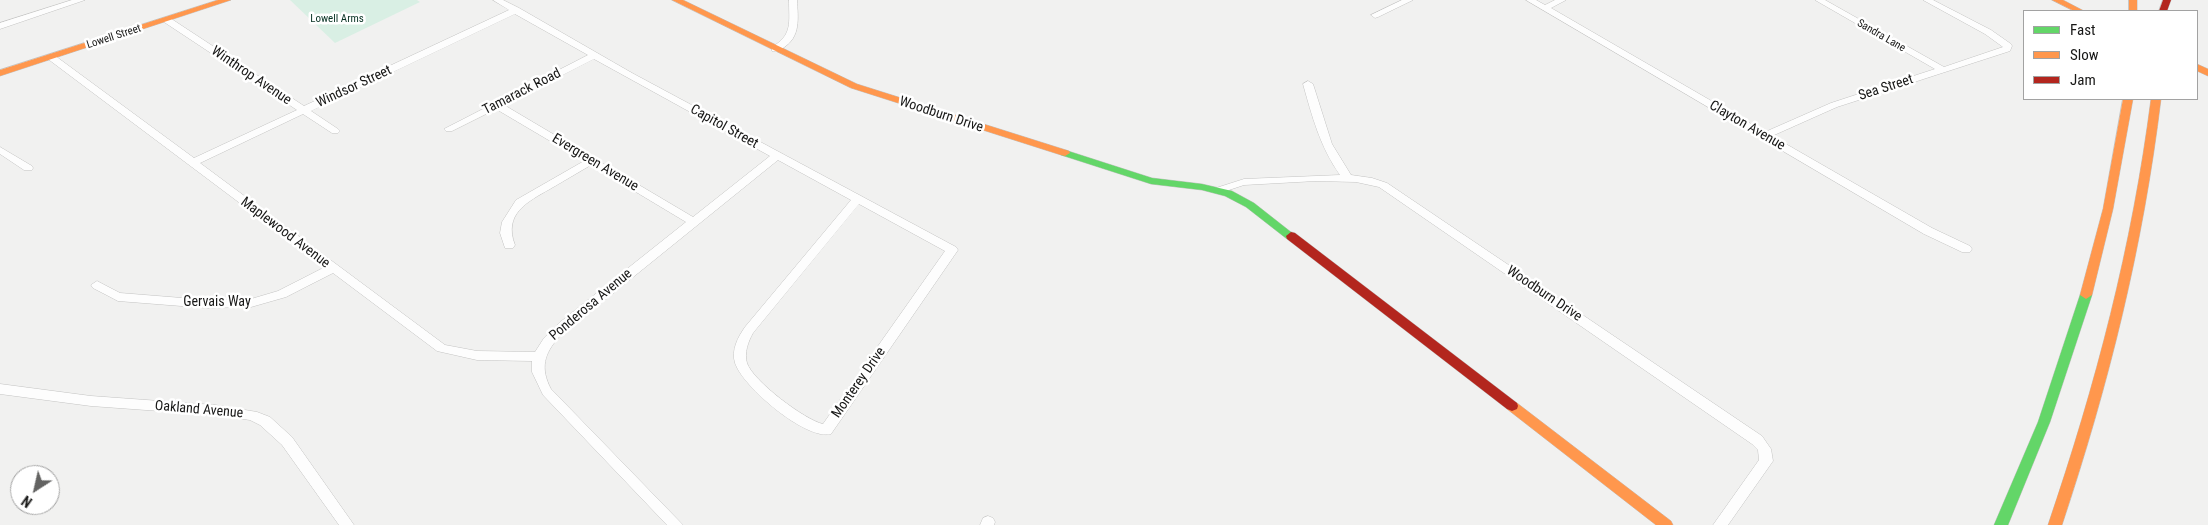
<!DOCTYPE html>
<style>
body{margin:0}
#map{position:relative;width:2208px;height:525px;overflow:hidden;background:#f1f1f0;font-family:"Roboto Condensed",sans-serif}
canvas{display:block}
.legend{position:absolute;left:2023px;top:10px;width:175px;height:90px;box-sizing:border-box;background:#fff;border:1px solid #a2a2a2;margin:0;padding:6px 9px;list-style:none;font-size:15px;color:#171716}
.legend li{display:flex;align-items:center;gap:10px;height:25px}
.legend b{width:25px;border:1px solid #a2a2a2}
.north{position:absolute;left:10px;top:465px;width:50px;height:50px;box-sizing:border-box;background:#fff;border:1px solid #a2a2a2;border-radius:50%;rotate:215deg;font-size:14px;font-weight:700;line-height:20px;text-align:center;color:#171716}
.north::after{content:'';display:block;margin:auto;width:18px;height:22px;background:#636362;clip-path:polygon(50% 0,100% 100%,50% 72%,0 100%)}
</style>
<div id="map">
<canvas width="2208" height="525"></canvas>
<ul class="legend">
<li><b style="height:6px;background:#63d668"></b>Fast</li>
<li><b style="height:6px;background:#ff974d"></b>Slow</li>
<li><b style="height:6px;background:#b3261e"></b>Jam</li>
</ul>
<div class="north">N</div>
</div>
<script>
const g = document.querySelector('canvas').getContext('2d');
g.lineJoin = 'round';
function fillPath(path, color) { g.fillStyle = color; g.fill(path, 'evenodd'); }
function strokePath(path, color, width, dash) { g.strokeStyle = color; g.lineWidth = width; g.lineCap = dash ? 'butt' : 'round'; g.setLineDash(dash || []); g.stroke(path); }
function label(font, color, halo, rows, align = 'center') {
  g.font = font + ' "Roboto Condensed",sans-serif'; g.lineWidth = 5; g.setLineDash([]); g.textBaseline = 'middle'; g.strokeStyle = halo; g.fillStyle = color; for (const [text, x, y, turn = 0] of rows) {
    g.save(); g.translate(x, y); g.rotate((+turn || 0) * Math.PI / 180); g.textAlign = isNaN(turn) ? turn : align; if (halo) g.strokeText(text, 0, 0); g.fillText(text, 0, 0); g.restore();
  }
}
fillPath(new Path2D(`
 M290 0H417L420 2 335 43Z`), '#d9efe4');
const street = new Path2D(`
 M72 0H85L0 29V23Z
 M493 0H503L519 8 632 73 956 247 958 250 831 434C806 441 742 386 735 363 731 350 738 337 745 327L851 200 778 160 559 337C544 354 540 368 551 389L683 525H667L543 395 532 372V361L477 360 437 351 333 273 286 297 251 307 207 308 118 301 93 288 91 285 97 281 120 293 207 300 251 299 278 291 325 267 48 59V55H54L194 158 297 110 164 22V18H170L304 106 509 10ZM515 14 588 55 444 129 446 131H452L496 109 584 161 516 200 502 222 500 233 505 248H513L515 245C503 214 527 202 550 189 564 181 577 173 591 165L686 222 559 323 544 338 535 352 477 351 445 345 200 163 303 114 332 133H338L340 131 338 129 311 111ZM594 59 770 156 693 217 504 105ZM859 204 945 251 823 424C805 420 753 381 747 363 744 353 748 342 753 333Z
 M789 0H797C798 18 801 37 783 48 779 51 777 52 772 51V47C793 35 789 22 789 0Z
 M1402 0H1413L1378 17 1375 18 1371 15Z
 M1526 0H1536L1545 5 1555 0H1566L1551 8 1765 132 1831 103 1935 69 1815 0H1825L1944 67 2003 47 1985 34 1923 0H1933L1991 30 2011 44 2012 46 2010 51 1837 107 1772 136 1932 228 1970 246 1972 249 1970 252H1962L1924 234Z
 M1308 81 1313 84 1332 144 1351 175 1372 178 1387 183 1762 436 1771 449 1773 461 1728 525H1713L1759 460 1758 450 1752 444 1379 187 1356 182 1316 181 1244 185 1220 193 1216 192 1215 190 1216 188 1244 179 1340 175C1320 147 1312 116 1303 84Z
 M0 147 32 166 33 168 32 170H24L0 154Z
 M0 384 91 396 215 405 257 412 270 417 292 437 354 525H339L282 445 260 425 250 420 215 415 91 406 0 394Z
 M988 516 993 518 995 522 994 525H980L983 518Z`);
const fast = new Path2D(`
 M1065 150 1152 178 1202 184 1232 191 1254 203 1296 236 1295 239H1287L1246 207 1225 196 1202 190 1151 184 1061 155 1060 153 1061 151Z
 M2086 291 2092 295 2050 422 2008 525H1994L2038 422 2080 295Z`);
const slow = new Path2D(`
 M218 0H231L0 76V70Z
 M672 0H683L857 84 1069 151 1070 153 1065 156 1061 155 851 88Z
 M2052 0H2063L2084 11H2074Z
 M2129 0H2137V11H2129Z
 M2197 64 2208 69V76L2197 71Z
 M2123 99H2133L2113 209 2092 295 2086 299 2080 295 2103 209Z
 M2151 99H2161C2143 247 2109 384 2062 525H2048C2096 384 2132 247 2151 99Z
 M1512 401 1517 403 1671 521 1673 525H1656L1507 409 1506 406 1507 403Z`);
const jam = new Path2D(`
 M2163 0H2171L2167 11H2159Z
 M1291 232 1295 233 1517 403 1518 406 1517 409 1512 411 1507 409 1287 239 1286 236Z`);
strokePath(street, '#c3c3c2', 1);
strokePath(fast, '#c3c3c2', 1);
strokePath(slow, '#c3c3c2', 1);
strokePath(jam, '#c3c3c2', 1);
fillPath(street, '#fdfdfd');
fillPath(fast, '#63d668');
fillPath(slow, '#ff974d');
fillPath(jam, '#b3261e');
label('11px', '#063122', '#fff', [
 ["Lowell Arms",337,19]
]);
label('11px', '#171716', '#fff', [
 ["Sandra Lane",1881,36,30],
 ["Lowell Street",114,37,-18]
]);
label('14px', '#171716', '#fff', [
 ["Winthrop Avenue",251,76,34],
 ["Windsor Street",354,87,-25],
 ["Sea Street",1886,88,-18],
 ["Tamarack Road",522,92,-27],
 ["Woodburn Drive",941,115,18],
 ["Clayton Avenue",1747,126,30],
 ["Capitol Street",724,127,29],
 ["Evergreen Avenue",595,163,31],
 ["Maplewood Avenue",285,233,37],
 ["Woodburn Drive",1544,294,34],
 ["Gervais Way",217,302],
 ["Ponderosa Avenue",591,305,-40],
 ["Monterey Drive",859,383,-55],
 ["Oakland Avenue",199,410,5]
]);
</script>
